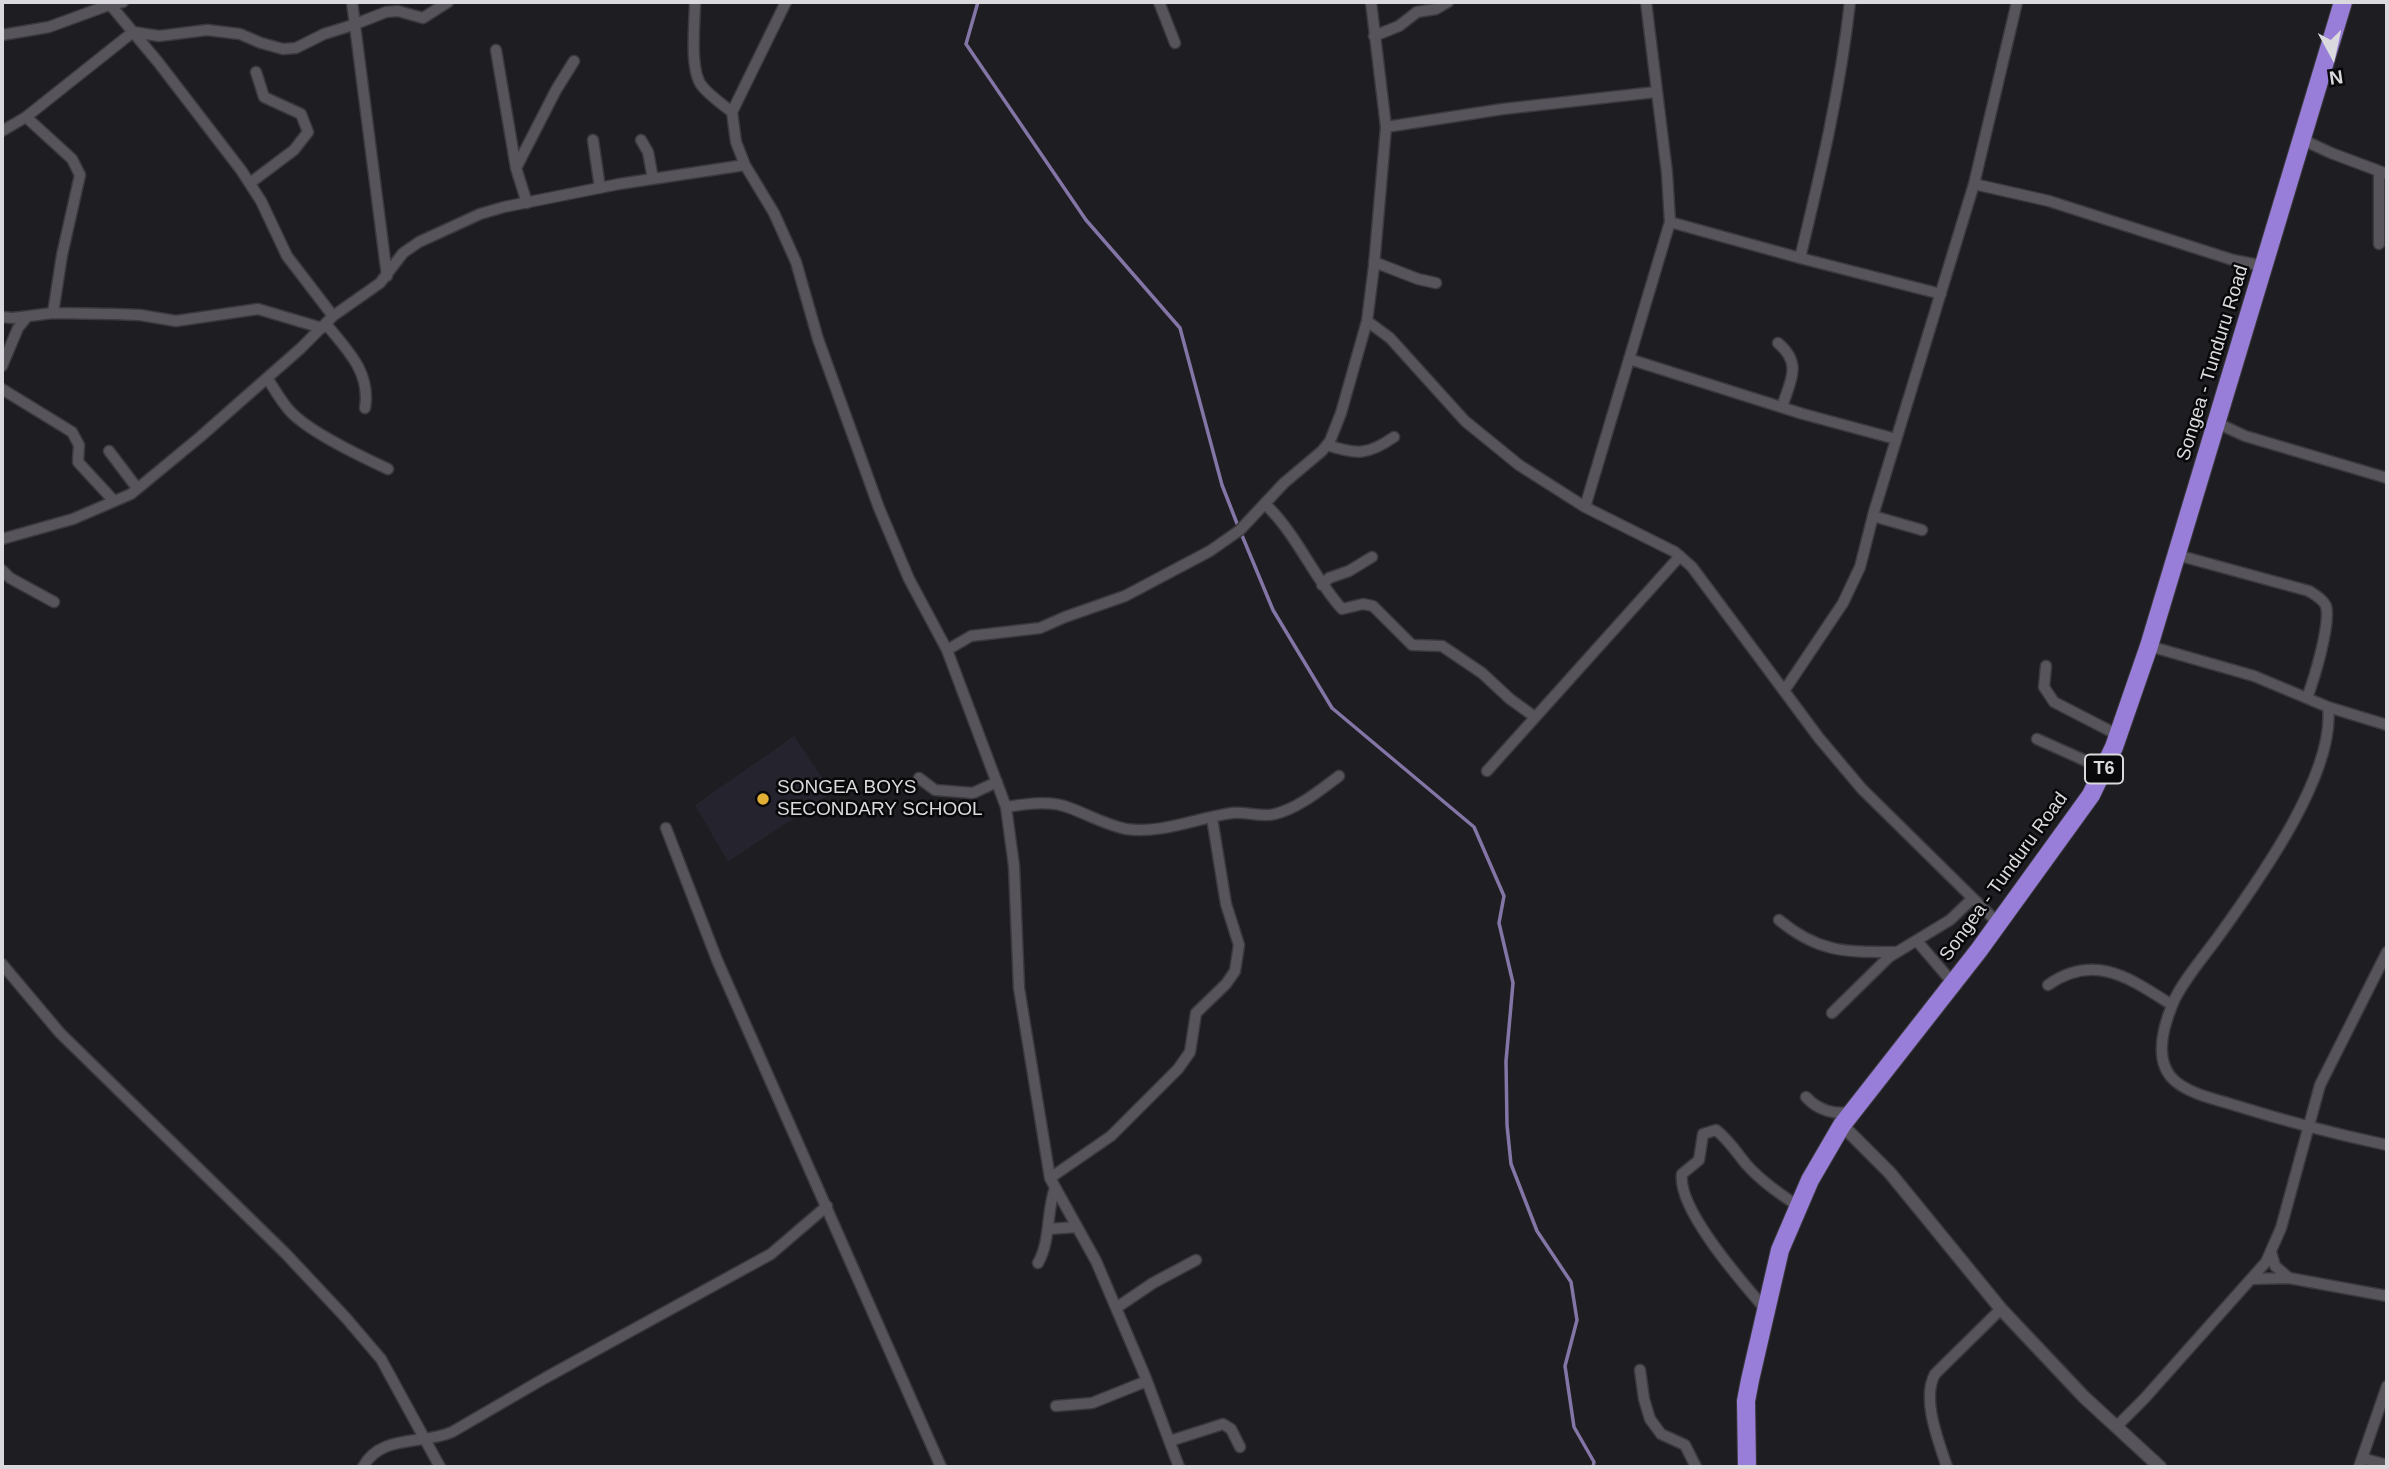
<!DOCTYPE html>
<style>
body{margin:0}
#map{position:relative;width:2389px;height:1469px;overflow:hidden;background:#1e1d21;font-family:Helvetica,sans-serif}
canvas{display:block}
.frame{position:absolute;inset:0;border:4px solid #dad9dd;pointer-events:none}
.north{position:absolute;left:2298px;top:21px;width:70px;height:70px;-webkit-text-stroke:5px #080709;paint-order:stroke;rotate:172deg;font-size:19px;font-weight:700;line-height:28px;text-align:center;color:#dad9dd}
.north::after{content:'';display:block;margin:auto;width:24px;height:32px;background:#dad9dd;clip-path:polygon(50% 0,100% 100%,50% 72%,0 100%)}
</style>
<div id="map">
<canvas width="2389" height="1469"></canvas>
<div class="frame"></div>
<div class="north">N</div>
</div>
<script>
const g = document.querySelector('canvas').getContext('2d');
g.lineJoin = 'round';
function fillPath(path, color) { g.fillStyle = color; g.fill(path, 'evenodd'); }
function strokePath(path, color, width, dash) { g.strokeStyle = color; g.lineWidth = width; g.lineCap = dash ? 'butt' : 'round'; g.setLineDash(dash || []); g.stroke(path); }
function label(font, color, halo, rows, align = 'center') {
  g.font = font + ' Helvetica,sans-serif'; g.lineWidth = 5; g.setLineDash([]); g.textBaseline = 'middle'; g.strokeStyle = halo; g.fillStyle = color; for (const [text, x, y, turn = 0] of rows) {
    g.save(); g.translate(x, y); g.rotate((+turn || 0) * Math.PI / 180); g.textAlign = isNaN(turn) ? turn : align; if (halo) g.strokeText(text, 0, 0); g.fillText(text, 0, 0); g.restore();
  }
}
fillPath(new Path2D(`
 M794 736 832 793 728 862 695 805Z`), '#25232d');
strokePath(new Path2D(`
 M978 2 966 44 1086 220 1180 328 1222 485 1238 526
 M1241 533 1273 610 1332 708 1474 827 1504 896 1499 923 1513 983 1506 1061 1507 1125 1511 1164 1537 1231 1571 1282 1577 1320 1565 1366 1574 1427 1594 1462 1593 1467`), '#8475a7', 3.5);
const minor = new Path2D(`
 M108 2 158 62 241 170 261 201 287 256 333 316
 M352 2 387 276
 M695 2C695 22 689 70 702 86 710 96 722 104 732 112L736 142 745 165 774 213 796 262 818 339 879 508 909 579 947 650 1006 807 1014 866 1019 988 1050 1178 1096 1261 1145 1376 1179 1467
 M1159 2 1175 43
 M2 35 49 27 109 5 123 2
 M1374 36 1399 26 1417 12 1436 9 1448 2
 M496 50 516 168 527 203
 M732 112 786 2
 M26 117 72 159 80 175 62 255 53 313
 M1386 127 1503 109 1656 92
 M2 131 26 117 133 32 159 36 207 30 240 34 261 43 283 49 296 48 324 34 353 25 386 12 398 11 423 18 448 2
 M2301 139 2331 153 2387 174
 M593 140 600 188
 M641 140 648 152 653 179
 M516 168 556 90 574 61
 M250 183 294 150 308 132 301 114 264 97 256 72
 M1974 184 2049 201 2233 260 2264 266
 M1670 222 1800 258 1941 294
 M2379 244V171
 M1800 258C1821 171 1840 91 1850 2
 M1374 262 1418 279 1436 283
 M2 317 13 318 53 313 113 314 140 315 176 321 258 309 322 328
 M1367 321 1390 338 1465 421 1519 465 1585 507 1675 552 1692 567 1819 738 1862 789 1997 922
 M326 324C347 350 371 372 365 408
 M1778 343C1803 364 1790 381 1782 407
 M1629 359 1803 414 1896 439
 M2 366 18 328 26 318
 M267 378C274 388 280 400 289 410 306 430 362 457 388 469
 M2 389 72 432 79 445 78 462 114 501
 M2217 423 2245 436 2387 478
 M1327 445C1357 455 1368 455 1394 437
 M109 451 137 488
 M1265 504C1297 534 1313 577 1342 609L1363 604 1373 606 1412 645 1442 646 1482 673 1510 699 1535 717
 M1585 507 1670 222 1667 173 1646 2
 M1873 516 1922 530
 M2 539 73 519 131 494 200 437 301 348 333 316 380 283 403 253 419 242 480 214 504 207 619 184 745 165
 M2177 555 2309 591C2315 595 2323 599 2326 606 2331 624 2314 679 2307 698
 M2 570 10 578 54 602
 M1322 585 1329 578 1349 571 1372 557
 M2149 646 2254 676 2328 707 2387 725
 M947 650 971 636 1040 628 1065 617 1125 596 1210 551 1240 530 1284 483 1322 451 1330 441 1341 413 1367 321 1374 266 1386 127 1371 2
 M2046 666 2044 687 2054 702 2118 735
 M1784 691 1843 603 1860 567 1874 512 1974 184 2017 2
 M2328 707C2336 774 2256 884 2218 937 2205 955 2181 983 2173 1003 2163 1027 2153 1062 2175 1081 2190 1094 2215 1099 2234 1105 2285 1121 2335 1134 2387 1145
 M2037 739 2104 769
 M1487 771 1680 556
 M919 778 935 790 973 793 997 782
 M1006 807C1027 804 1050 800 1070 808 1089 815 1106 825 1126 829 1163 834 1196 818 1232 813 1246 811 1260 818 1275 814 1299 808 1320 790 1339 776
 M666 828 717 960 941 1467
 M1779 920C1819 953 1846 952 1896 952
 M1917 941 1952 982
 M2 964 60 1033 286 1254 346 1318 381 1359 440 1467
 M2048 985C2095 952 2131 979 2172 1005
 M1832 1013 1889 957 1950 920 1972 899
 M1806 1097C1818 1110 1835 1116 1853 1111
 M1050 1178 1111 1136 1178 1069 1190 1052 1196 1013 1226 984 1235 971 1239 945 1226 904 1212 818
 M1048 1229 1077 1227
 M2271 1252 2275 1266 2289 1278
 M1038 1263C1051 1240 1046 1213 1055 1188
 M2252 1279 2289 1278 2387 1296
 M1116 1308 1153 1283 1196 1260
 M1766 1310C1743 1283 1677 1209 1682 1174L1699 1160 1703 1134 1716 1130C1729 1140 1736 1152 1746 1164 1761 1181 1780 1194 1798 1206
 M1640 1370 1644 1399 1650 1419 1661 1434 1685 1445 1696 1467
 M1056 1406 1092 1403 1147 1381
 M2117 1426 2144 1399 2266 1262 2281 1228 2320 1085 2387 952
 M1170 1441 1223 1424 1231 1429 1240 1447
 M2362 1458 2387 1465
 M363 1467C380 1434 423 1445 452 1432L545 1378 771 1254 827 1206
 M1947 1467C1939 1442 1921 1399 1935 1374L2001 1309
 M2359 1467 2387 1386`);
const tertiary = new Path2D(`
 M1842 1125 1890 1173 2001 1309 2084 1397 2160 1467`);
const trunk = new Path2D(`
 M1747 1467 1746 1401 1750 1380 1780 1250 1810 1180 1842 1125 1979 950 2091 795 2114 747 2149 646 2343 2`);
strokePath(minor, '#3a393d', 13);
strokePath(tertiary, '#3a393d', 15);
strokePath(trunk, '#3a393d', 20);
strokePath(minor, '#57555b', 10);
strokePath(tertiary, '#57555b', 12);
strokePath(trunk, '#987ed8', 18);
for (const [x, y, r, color] of [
 [763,799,7,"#e1af34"]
]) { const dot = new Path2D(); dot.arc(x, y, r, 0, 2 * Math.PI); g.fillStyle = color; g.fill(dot); strokePath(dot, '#080709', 2.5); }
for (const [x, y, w] of [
 [2104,769,38]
]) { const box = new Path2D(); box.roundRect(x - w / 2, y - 14.5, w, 29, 5); g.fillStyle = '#080709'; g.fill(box); strokePath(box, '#dad9dd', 2); }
label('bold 18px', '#dad9dd', null, [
 ["T6",2104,769]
]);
label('19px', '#dad9dd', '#080709', [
 ["Songea - Tunduru Road",2213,363,-73],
 ["Songea - Tunduru Road",2004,877,-54]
]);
label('19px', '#dad9dd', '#080709', [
 ["SONGEA BOYS",777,788],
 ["SECONDARY SCHOOL",777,810]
], 'left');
</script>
